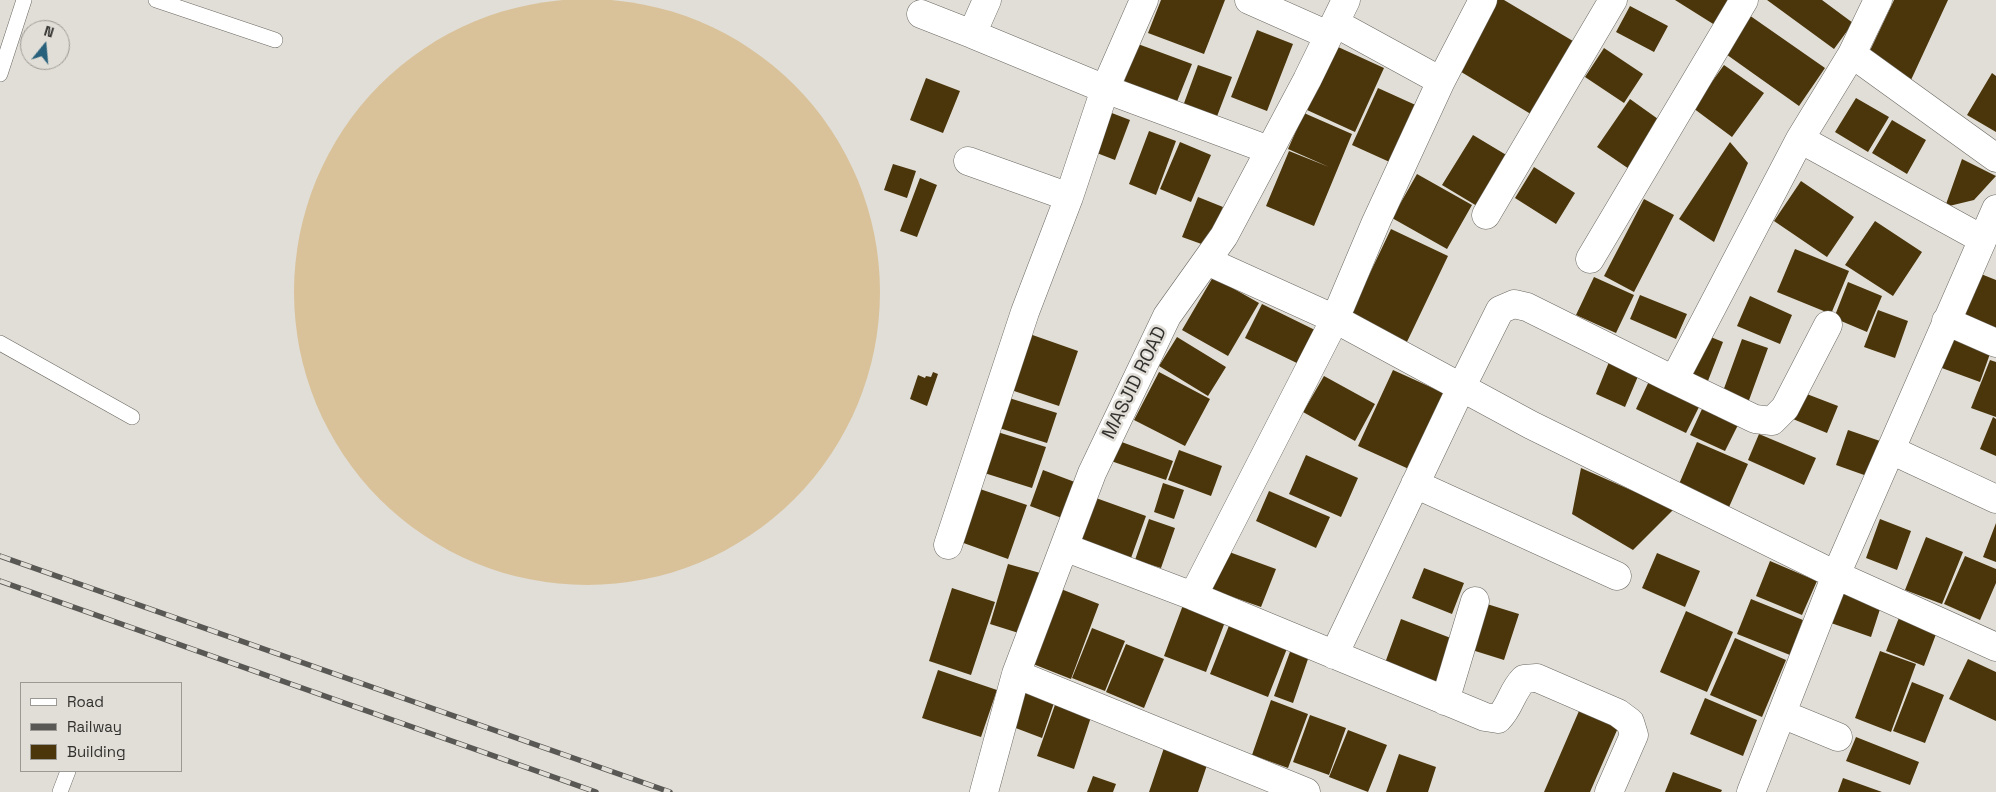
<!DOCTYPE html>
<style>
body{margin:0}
#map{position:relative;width:1996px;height:792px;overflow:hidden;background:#e1ded7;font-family:"Space Grotesk",sans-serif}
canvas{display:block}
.legend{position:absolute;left:20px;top:682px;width:162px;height:90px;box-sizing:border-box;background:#e1ded7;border:1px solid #9b9993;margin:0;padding:6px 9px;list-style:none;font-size:15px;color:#32312e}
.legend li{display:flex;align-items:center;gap:10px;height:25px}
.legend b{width:25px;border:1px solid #9b9993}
.north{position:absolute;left:20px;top:20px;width:50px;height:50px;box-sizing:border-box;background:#e1ded7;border:1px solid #9b9993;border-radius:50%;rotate:17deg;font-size:14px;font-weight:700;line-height:20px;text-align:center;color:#32312e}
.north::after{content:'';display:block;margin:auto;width:18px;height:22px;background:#28617b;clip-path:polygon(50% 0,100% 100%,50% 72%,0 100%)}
</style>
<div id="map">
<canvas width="1996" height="792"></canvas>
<ul class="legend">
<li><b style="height:6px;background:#fff"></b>Road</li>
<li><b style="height:6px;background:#595854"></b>Railway</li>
<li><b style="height:14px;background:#4b360b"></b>Building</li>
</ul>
<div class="north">N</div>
</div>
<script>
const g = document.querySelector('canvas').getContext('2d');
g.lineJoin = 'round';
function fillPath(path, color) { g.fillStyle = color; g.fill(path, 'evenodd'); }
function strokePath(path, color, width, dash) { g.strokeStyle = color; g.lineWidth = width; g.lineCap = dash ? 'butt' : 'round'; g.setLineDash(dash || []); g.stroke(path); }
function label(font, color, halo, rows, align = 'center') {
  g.font = font + ' "Space Grotesk",sans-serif'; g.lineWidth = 5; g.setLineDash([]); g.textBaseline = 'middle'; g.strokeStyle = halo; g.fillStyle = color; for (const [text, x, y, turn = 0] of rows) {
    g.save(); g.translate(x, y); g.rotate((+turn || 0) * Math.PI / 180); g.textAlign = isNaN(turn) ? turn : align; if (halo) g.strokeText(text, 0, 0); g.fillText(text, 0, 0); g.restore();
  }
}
fillPath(new Path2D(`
 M294 292a293 293 0 1 1 586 0a293 293 0 1 1-586 0Z`), '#d9c29a');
fillPath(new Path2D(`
 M1161 0H1225L1204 54 1148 33Z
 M1494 0H1504L1578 44 1534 116 1453 67Z
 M1675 0H1735L1718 27Z
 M1767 0H1822L1853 23 1834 49Z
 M1894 0H1948L1911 80 1866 59Z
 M1630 6 1668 26 1654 52 1616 32Z
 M1749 15 1825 68 1799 106 1723 52Z
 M1257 30 1293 44 1267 111 1231 97Z
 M1138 44 1192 64 1176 104 1123 84Z
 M1336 46 1384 68 1355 132 1307 110Z
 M1604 48 1643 74 1624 103 1585 77Z
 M1198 65 1232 77 1216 119 1183 106Z
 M1724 65 1764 93 1732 137 1693 108Z
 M1992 73 1996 76V132L1967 115Z
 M926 78 960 91 943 133 910 120Z
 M1378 88 1420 107 1394 164 1352 145Z
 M1856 98 1889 117 1868 152 1835 132Z
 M1630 99 1665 124 1632 171 1597 147Z
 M1104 110 1130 120 1115 160 1089 150Z
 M1304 113 1352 134 1314 226 1266 206 1289 151 1329 167 1288 149Z
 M1892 120 1926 140 1907 174 1872 153Z
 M1149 131 1176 141 1156 195 1129 184Z
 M1473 135 1508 156 1477 206 1442 185Z
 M1180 142 1211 155 1191 202 1160 189Z
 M1730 142 1748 163 1714 242 1679 219Z
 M1962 159 1996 176 1974 200 1945 207Z
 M893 164 916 171 907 198 884 190Z
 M1534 167 1575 193 1556 224 1515 198Z
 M1417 174 1472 205 1447 249 1392 218Z
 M920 178 937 185 917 237 900 231Z
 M1801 181 1854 217 1827 257 1774 221Z
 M1198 197 1223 207 1207 246 1182 237Z
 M1644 199 1674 215 1634 292 1604 276Z
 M1875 221 1922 252 1893 296 1845 265Z
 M1391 229 1448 256 1405 346 1348 319Z
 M1795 249 1849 271 1831 314 1777 292Z
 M1981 274 1996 280V330L1964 316Z
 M1213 277 1259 303 1228 356 1182 330Z
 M1594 277 1634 295 1616 333 1576 315Z
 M1848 282 1882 296 1867 332 1834 318Z
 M1640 295 1687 314 1676 339 1630 319Z
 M1750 296 1792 315 1780 344 1737 326Z
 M1262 304 1317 331 1301 365 1245 338Z
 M1878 310 1908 321 1895 358 1864 347Z
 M1024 332 1078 351 1059 406 1005 388Z
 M1701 333 1723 342 1706 386 1684 377Z
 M1177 337 1226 367 1208 396 1159 366Z
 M1950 337 1991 351 1980 382 1939 367Z
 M1742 339 1768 348 1748 403 1722 394Z
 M1990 360 1996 362V417L1971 408Z
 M1609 362 1639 374 1625 407 1596 394Z
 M1393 370 1446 394 1411 470 1358 446Z
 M933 372 938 374 927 406 910 399 918 375 925 378 926 376 931 377Z
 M1159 372 1210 399 1185 446 1134 420Z
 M1324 376 1375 404 1355 441 1303 412Z
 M1650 379 1701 403 1686 433 1636 409Z
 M1799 391 1838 406 1827 433 1788 417Z
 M1006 397 1057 413 1047 443 996 427Z
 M1702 409 1738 425 1725 451 1690 435Z
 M1993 417 1996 419V456L1980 449Z
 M991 430 1046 447 1032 488 978 471Z
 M1848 430 1880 441 1867 476 1836 465Z
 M1759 434 1816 458 1804 485 1748 460Z
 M1119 441 1173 461 1166 480 1111 461Z
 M1697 442 1748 464 1726 514 1676 491Z
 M1179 450 1222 466 1211 496 1168 480Z
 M1306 455 1358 478 1341 517 1289 494Z
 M1581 468 1674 509 1633 550 1572 514Z
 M1043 470 1080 484 1067 520 1030 506Z
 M1163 483 1184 490 1174 519 1154 512Z
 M977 488 1027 505 1008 559 958 541Z
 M1269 491 1330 517 1316 548 1256 521Z
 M1096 498 1146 516 1131 558 1081 540Z
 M1149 519 1175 528 1161 568 1135 560Z
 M1880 519 1911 531 1897 570 1866 558Z
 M1996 523V562L1983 557Z
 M1926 537 1963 552 1942 604 1905 590Z
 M1221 549 1276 569 1261 607 1207 588Z
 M1657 553 1700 571 1685 607 1642 588Z
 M1965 556 1996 569V583L1980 620 1944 604Z
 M1770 561 1817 581 1802 615 1756 596Z
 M1008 564 1044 574 1025 635 990 624Z
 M1424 568 1464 583 1452 614 1412 598Z
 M952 588 995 602 971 675 929 661Z
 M1061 589 1099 604 1071 679 1033 664Z
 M1842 593 1881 606 1871 637 1831 623Z
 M1751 599 1803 620 1790 655 1737 634Z
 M1487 604 1519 614 1504 660 1472 650Z
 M1183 605 1225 622 1206 672 1164 656Z
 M1686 611 1733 632 1707 692 1660 672Z
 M1900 615 1938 629 1924 666 1886 651Z
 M1401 619 1456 640 1440 684 1385 663Z
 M1230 623 1288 646 1268 697 1210 674Z
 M1092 628 1125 641 1105 691 1072 678Z
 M1735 638 1786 660 1762 717 1710 695Z
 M1126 644 1164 659 1144 708 1106 692Z
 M1291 649 1309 656 1293 703 1274 696Z
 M1880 651 1916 664 1891 732 1855 718Z
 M1968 659 1996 672V721L1949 699Z
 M938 670 997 690 981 737 922 718Z
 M1912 682 1944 695 1925 743 1893 731Z
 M1026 690 1055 700 1042 738 1013 727Z
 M1705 698 1757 720 1743 756 1690 734Z
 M1271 700 1308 714 1288 768 1252 755Z
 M1056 702 1092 714 1074 769 1037 756Z
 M1582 704 1621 721 1590 792H1544Z
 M1310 715 1346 728 1329 775 1293 762Z
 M1348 730 1387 745 1368 792 1329 777Z
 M1856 737 1919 762 1910 785 1846 761Z
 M1165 745 1209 759 1198 792H1149Z
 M1399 754 1436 767 1428 792H1386Z
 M1673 772 1722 790 1721 792H1665Z
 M1093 776 1116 784 1113 792H1087Z
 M1843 778 1882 792H1838Z`), '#4b360b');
const service = new Path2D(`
 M156 0 275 40
 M0 74 24 0
 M0 343 132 417
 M60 792 68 771`);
const minor = new Path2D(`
 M987 0 972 34 1105 89 1269 150
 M1249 0 1328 35
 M1878 0 1852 54 1996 158
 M921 14 972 34
 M1335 23 1441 81
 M1800 139 1852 54
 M968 161 1069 197
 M1486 215 1613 0
 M1590 259 1744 0
 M1207 261 1335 319 1531 425 1836 575 1996 647
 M1946 321 1996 343
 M1674 380 1755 419 1772 421 1785 408 1828 325
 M1891 450 1996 499
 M1415 484 1617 576
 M948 545 1025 312 1069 197 1105 89 1144 0
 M1064 547 1193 596 1485 717 1498 719C1511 706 1511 692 1524 679L1537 678 1618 713 1630 722 1634 735 1609 792
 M1193 596 1335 319 1376 222 1441 81 1483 0
 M1334 655 1461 388 1500 310 1514 304 1527 307 1674 380 1800 139 1982 239
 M1016 674 1306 792
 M1445 701 1475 601
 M1782 714 1838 737
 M984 792 1016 674 1092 473 1167 316 1224 236 1307 80 1346 0
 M1751 792 1836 575 1996 209`);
strokePath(service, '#6b6862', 16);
strokePath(minor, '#6b6862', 29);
strokePath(service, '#fff', 15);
strokePath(minor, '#fff', 28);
const rail = new Path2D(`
 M0 556 670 792
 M0 581 596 792`);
strokePath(rail, '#595854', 5.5);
strokePath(rail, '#e1ded7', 4, [11]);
label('19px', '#32312e', '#e1ded7', [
 ["MASJID ROAD",1135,383,-64]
]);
</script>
